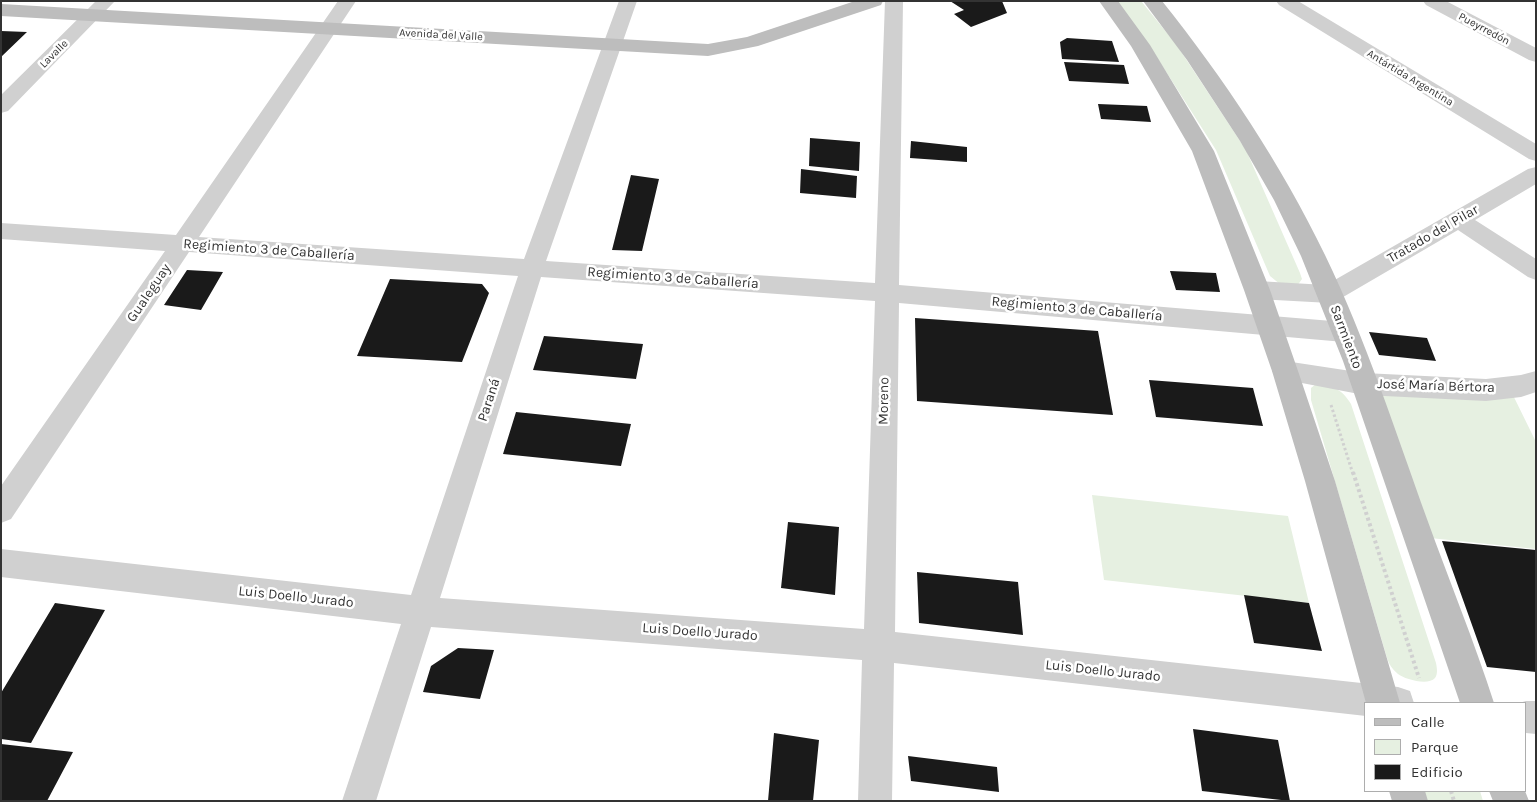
<!DOCTYPE html>
<meta charset="utf-8">
<style>
body{margin:0}
#map{position:relative;width:1537px;height:802px;overflow:hidden;background:#fff;font-family:Karla,sans-serif}
canvas{display:block}
.frame{position:absolute;inset:0;border:2px solid #333;pointer-events:none}
.legend{position:absolute;left:1364px;top:702px;width:162px;height:90px;box-sizing:border-box;background:#fff;border:1px solid #adadad;margin:0;padding:6px 9px;list-style:none;font-size:15px;color:#333}
.legend li{display:flex;align-items:center;gap:10px;height:25px}
.legend b{width:25px;border:1px solid #adadad}
</style>
<div id="map">
<canvas width="1537" height="802"></canvas>
<div class="frame"></div>
<ul class="legend">
<li><b style="height:6px;background:#bdbdbd"></b>Calle</li>
<li><b style="height:14px;background:#e6f0e1"></b>Parque</li>
<li><b style="height:14px;background:#1a1a1a"></b>Edificio</li>
</ul>
</div>
<script>
const g = document.querySelector('canvas').getContext('2d');
g.lineJoin = 'round';
function fillPath(path, color) { g.fillStyle = color; g.fill(path, 'evenodd'); }
function strokePath(path, color, width, dash) { g.strokeStyle = color; g.lineWidth = width; g.lineCap = dash ? 'butt' : 'round'; g.setLineDash(dash || []); g.stroke(path); }
function label(font, color, halo, rows, align = 'center') {
  g.font = font + ' Karla,sans-serif'; g.lineWidth = 5; g.setLineDash([]); g.textBaseline = 'middle'; g.strokeStyle = halo; g.fillStyle = color; for (const [text, x, y, turn = 0] of rows) {
    g.save(); g.translate(x, y); g.rotate((+turn || 0) * Math.PI / 180); g.textAlign = isNaN(turn) ? turn : align; if (halo) g.strokeText(text, 0, 0); g.fillText(text, 0, 0); g.restore();
  }
}
fillPath(new Path2D(`
 M1116 1H1141L1176 44 1246 150 1300 273 1302 279 1297 286 1281 285 1270 276 1216 150 1149 45Z
 M1316 384C1333 386 1342 389 1351 404L1436 663C1437 668 1438 674 1435 678 1428 686 1404 679 1398 674 1392 669 1389 664 1387 658L1311 400V388Z
 M1390 385H1508L1536 442V549L1430 538 1379 400Z
 M1092 495 1288 516 1309 603 1104 580Z
 M1424 791H1480L1483 801H1427Z`), '#e6f0e1');
fillPath(new Path2D(`
 M950 1H1002L1007 13 971 27 954 14 964 10Z
 M1 31 27 32 1 57Z
 M1067 38 1112 41 1119 62 1062 59 1060 42Z
 M1064 62 1124 65 1129 84 1069 81Z
 M1098 104 1147 106 1151 122 1101 119Z
 M810 138 860 142 859 171 809 166Z
 M911 141 967 147V162L910 158Z
 M801 169 857 176 856 198 800 193Z
 M631 175 659 179 642 251 612 250Z
 M187 270 223 272 201 310 164 305Z
 M1170 271 1216 273 1220 292 1176 290Z
 M390 279 482 284 489 293 462 362 357 356Z
 M915 318 1098 331 1113 415 917 401Z
 M1369 332 1427 338 1436 361 1379 355Z
 M544 336 643 344 636 379 533 370Z
 M1149 380 1253 388 1263 426 1156 417Z
 M516 412 631 424 621 466 503 454Z
 M788 522 839 527 835 595 781 588Z
 M1442 541 1536 550V672L1487 667Z
 M917 572 1018 582 1023 635 919 623Z
 M1244 595 1309 603 1322 651 1254 643Z
 M55 603 105 610 31 743 1 739V693Z
 M458 648 494 650 480 699 423 692 431 666Z
 M1193 729 1278 740 1290 801 1202 791Z
 M774 733 819 740 813 801H768Z
 M1 744 73 752 47 801H1Z
 M908 756 997 767 999 792 911 781Z`), '#1a1a1a');
strokePath(new Path2D(`
 M1331 405 1353 474`), '#d0d0d0', 3, [2.5, 2.5]);
strokePath(new Path2D(`
 M1353 472 1419 678
 M1451 791 1454 801`), '#d0d0d0', 4, [3, 3]);
fillPath(new Path2D(`
 M96 1H115L8 111 1 113V95Z
 M338 1H356L199 237 524 259 619 1H637L546 261 875 283 885 1H903L899 285 1344 322 1353 325 1356 332 1353 339 1344 342 899 303 895 632 1398 687 1410 691 1414 703H1366V716L894 663 892 801H858L862 660 431 627 376 801H342L401 624 1 577V549L411 595 518 276 189 252 11 519 1 523V486L165 251 1 239V223L176 235ZM541 277 875 301 864 629 440 598Z
 M1276 1H1298L1536 144V161L1529 159 1279 5Z
 M1423 1H1446L1536 48V62L1529 60 1426 5Z
 M1536 167V184L1475 220 1536 259V280L1528 277 1458 230 1338 300 1330 303 1257 299 1249 296 1245 290 1249 284 1257 281 1326 285 1528 169Z
 M1285 361 1364 373 1486 379 1521 375 1536 371V392L1521 397 1486 401 1364 395 1276 378 1272 371 1276 364Z
 M1526 701H1536V734L1526 733V703H1519Z`), '#d0d0d0');
fillPath(new Path2D(`
 M855 1H883L881 5 758 46 708 56 1 16V4L708 44 747 37Z
 M1099 1H1118L1150 45 1214 151 1270 290 1298 371 1335 481 1400 703H1366L1305 481 1272 371 1244 290 1192 151 1131 46Z
 M1143 1H1162C1225 80 1281 164 1325 255 1366 340 1395 430 1427 519 1449 580 1474 641 1494 703H1460L1343 361 1301 256 1274 200 1240 141 1187 60Z
 M1389 791H1425L1428 801H1392Z
 M1489 791H1525L1529 801H1493Z`), '#bdbdbd');
label('11px', '#333', '#fff', [
 ["Pueyrredón",1484,29,28],
 ["Avenida del Valle",441,35,3],
 ["Lavalle",54,54,-45],
 ["Antártida Argentina",1410,78,31]
]);
label('14px', '#333', '#fff', [
 ["Tratado del Pilar",1433,234,-30],
 ["Regimiento 3 de Caballería",269,250,4],
 ["Regimiento 3 de Caballería",673,278,4],
 ["Gualeguay",149,293,-56],
 ["Regimiento 3 de Caballería",1077,309,5],
 ["Sarmiento",1346,337,69],
 ["José María Bértora",1436,386,2],
 ["Paraná",489,400,-72],
 ["Moreno",884,401,-89],
 ["Luis Doello Jurado",296,597,6],
 ["Luis Doello Jurado",700,632,4],
 ["Luis Doello Jurado",1103,671,6]
]);
</script>
